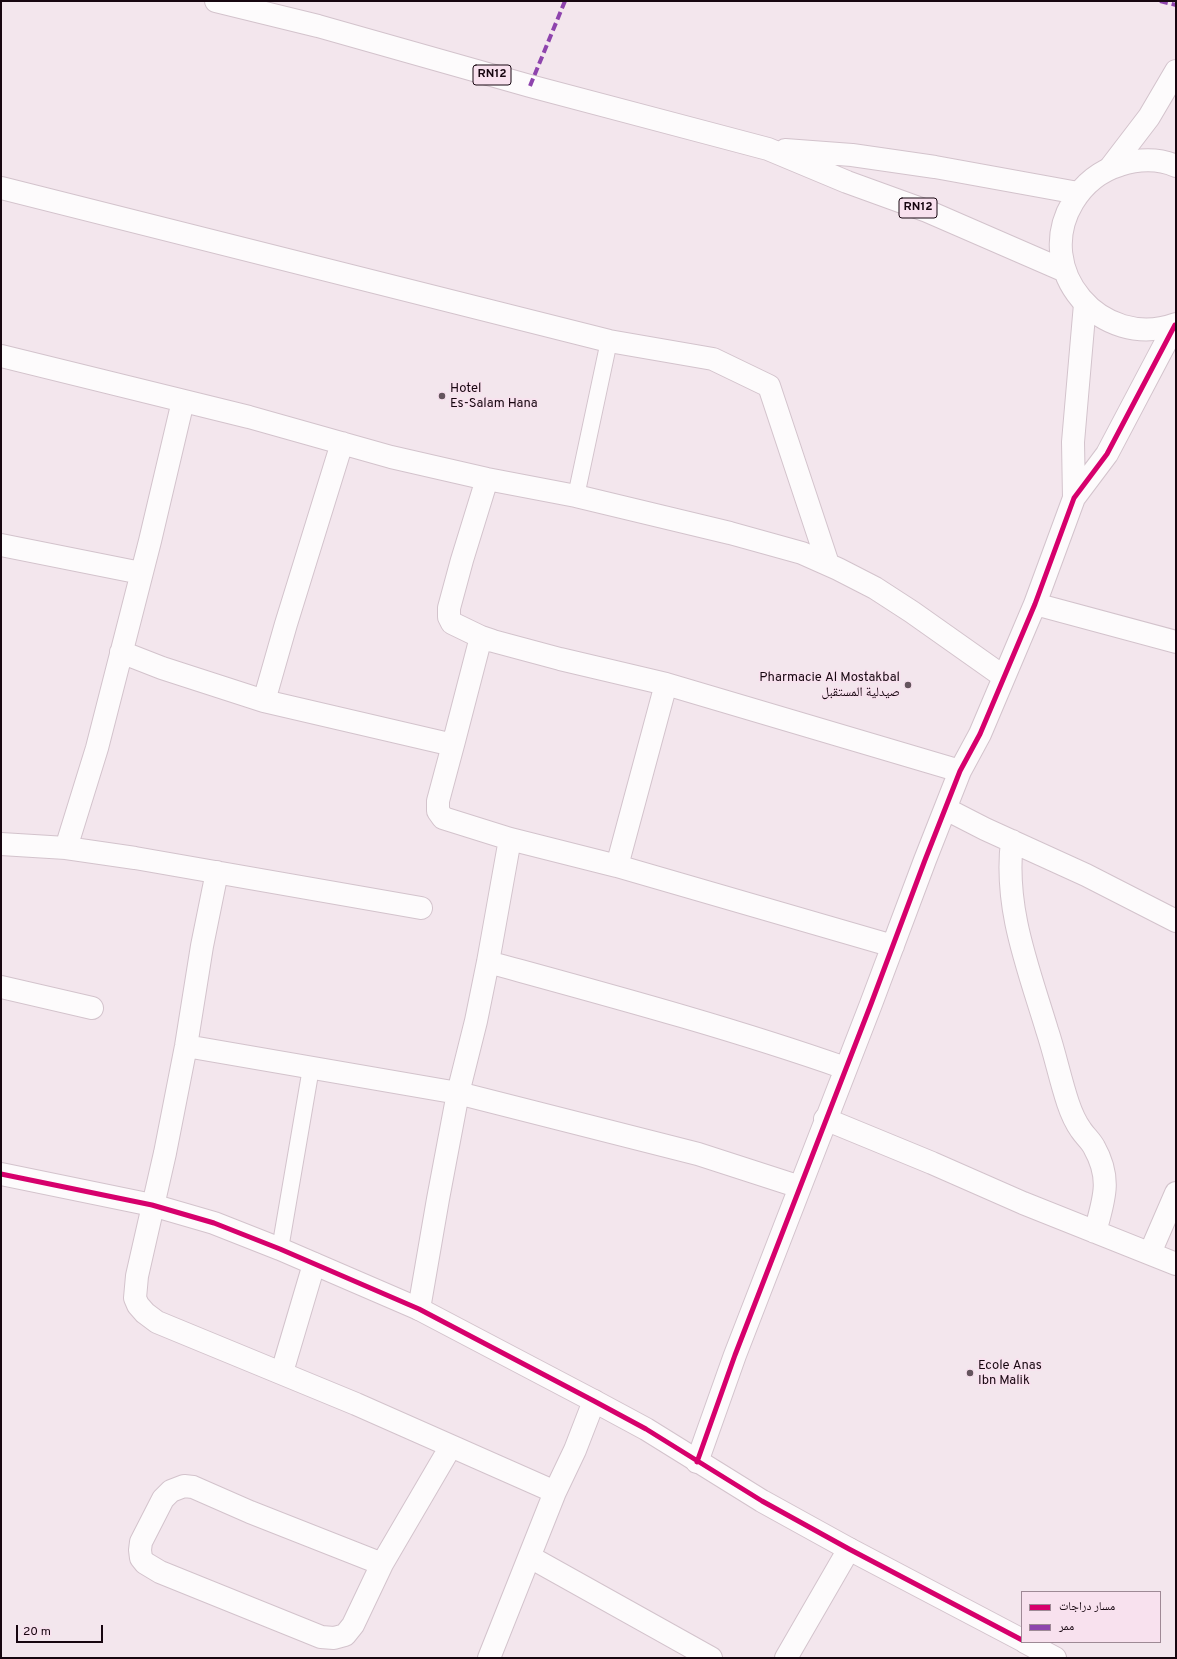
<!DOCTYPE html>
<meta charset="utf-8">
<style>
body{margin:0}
#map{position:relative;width:1177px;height:1659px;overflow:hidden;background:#f3e6ed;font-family:Overpass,"Noto Naskh Arabic",sans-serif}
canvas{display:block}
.frame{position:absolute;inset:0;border:2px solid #170610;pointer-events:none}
.legend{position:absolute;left:1021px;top:1591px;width:140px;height:52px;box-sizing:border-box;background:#f8e1ee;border:1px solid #9e8995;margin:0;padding:5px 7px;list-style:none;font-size:12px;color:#170610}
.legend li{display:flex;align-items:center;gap:8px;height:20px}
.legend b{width:20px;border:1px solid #9e8995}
.scale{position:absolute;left:16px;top:1625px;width:87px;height:18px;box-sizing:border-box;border:2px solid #170610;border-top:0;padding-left:5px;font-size:12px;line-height:14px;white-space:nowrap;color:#170610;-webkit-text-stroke:3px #f8e1ee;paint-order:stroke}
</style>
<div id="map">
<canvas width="1177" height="1659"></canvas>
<div class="frame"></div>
<ul class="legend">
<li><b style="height:5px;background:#d6006c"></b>مسار دراجات</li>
<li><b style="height:5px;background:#8e44ad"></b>ممر</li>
</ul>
<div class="scale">20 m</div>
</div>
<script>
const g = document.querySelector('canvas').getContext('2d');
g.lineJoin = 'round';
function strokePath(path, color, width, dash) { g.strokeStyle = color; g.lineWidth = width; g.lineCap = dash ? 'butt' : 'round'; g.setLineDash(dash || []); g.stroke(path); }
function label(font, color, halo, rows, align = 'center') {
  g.font = font + ' Overpass,"Noto Naskh Arabic",sans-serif'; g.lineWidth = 3.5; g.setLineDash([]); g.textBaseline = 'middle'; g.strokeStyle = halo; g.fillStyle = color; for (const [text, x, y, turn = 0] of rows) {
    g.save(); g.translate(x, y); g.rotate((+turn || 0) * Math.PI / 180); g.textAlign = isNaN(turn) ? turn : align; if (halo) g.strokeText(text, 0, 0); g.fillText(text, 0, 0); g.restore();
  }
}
const service = new Path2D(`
 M576 496 609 341
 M280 1249 311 1068`);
const minor = new Path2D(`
 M1110 168 1149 117 1176 71
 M1 188 609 341 713 359 769 386 828 564
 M1 356 249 417 391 457 487 479 576 496 730 533 802 553 838 569 875 588 912 612 1004 677
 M487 479 462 560 449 608V617L452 623 481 637 493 641 560 659 666 684 960 771
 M1074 498 1073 442 1085 304
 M1 545 141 573
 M1035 604 1176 642
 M121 652 162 668 264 701 286 624 342 443
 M264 701 453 745 481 637
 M453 745 438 801V811L443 818 510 839 617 866 893 946
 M946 809 985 829 1086 875 1176 921
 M1012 841C1004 908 1028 967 1047 1030 1055 1054 1060 1079 1068 1103 1071 1112 1076 1123 1081 1130 1085 1136 1091 1141 1094 1147 1112 1179 1104 1199 1095 1232
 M1 844 66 848 97 748 150 541 183 401
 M66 848 135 858 421 908
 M617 866 666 684
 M217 872 202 946 186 1046 165 1153 137 1276 135 1298 138 1305 145 1313 157 1322 356 1404 555 1492
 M488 962C608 995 728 1027 845 1068
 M1 987 92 1008
 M186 1046 458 1093 698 1154 800 1187
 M825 1119 932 1163 1023 1203 1176 1264
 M1150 1253 1176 1193
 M419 1309 438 1199 458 1093 476 1021 488 962 510 839
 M282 1372 314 1264
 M697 1462 735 1355 871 1004 925 860 960 771 980 734 1035 604 1074 498 1107 454 1175 325
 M530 1557 711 1658
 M382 1564 250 1512 193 1487 184 1486 171 1491 163 1499 141 1542 140 1550 141 1558 145 1563 160 1572 321 1637 334 1638 345 1635 353 1625 382 1564 451 1446
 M489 1658 555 1492 575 1450 594 1401
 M786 1658 849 1549`);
const tertiary = new Path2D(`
 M1 1174 152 1205 214 1223 280 1249 419 1309 594 1401 646 1429 762 1501 849 1549 1022 1640
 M1025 1642 1055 1658`);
const primary = new Path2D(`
 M216 1 318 26 530 86 768 149 847 182 927 211 1065 271
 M785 150 852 155 935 167 1078 193
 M1176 166C1159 158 1137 159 1120 165 1100 171 1084 184 1073 202 1032 270 1101 351 1176 324`);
strokePath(service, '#d3c3cc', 18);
strokePath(minor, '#d3c3cc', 24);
strokePath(tertiary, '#d3c3cc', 24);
strokePath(primary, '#d3c3cc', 24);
strokePath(service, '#fdfbfc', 16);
strokePath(minor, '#fdfbfc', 22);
strokePath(tertiary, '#fdfbfc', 22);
strokePath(primary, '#fdfbfc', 22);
strokePath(new Path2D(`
 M1160 1 1176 5
 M530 86 565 1`), '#8e44ad', 4, [8, 4]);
strokePath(new Path2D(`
 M1 1174 152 1205 214 1223 280 1249 419 1309 594 1401 646 1429 762 1501 849 1549 1022 1640
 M697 1462 735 1355 871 1004 925 860 960 771 980 734 1035 604 1074 498 1107 454 1175 325`), '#d6006c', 5);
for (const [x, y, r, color] of [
 [442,396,4,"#64545d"],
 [908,685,4,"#64545d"],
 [970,1373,4,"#64545d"]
]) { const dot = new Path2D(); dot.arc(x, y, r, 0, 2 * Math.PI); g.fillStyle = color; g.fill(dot); strokePath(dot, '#f8e1ee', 1.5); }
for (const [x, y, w] of [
 [492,75,38],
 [918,208,38]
]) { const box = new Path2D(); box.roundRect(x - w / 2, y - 10, w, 20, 3); g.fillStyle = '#f8e1ee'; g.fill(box); strokePath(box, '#170610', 1); }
label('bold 12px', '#170610', null, [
 ["RN12",492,75],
 ["RN12",918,208]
]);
label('13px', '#170610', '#f8e1ee', [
 ["Hotel",450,389],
 ["Es-Salam Hana",450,404],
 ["Pharmacie Al Mostakbal",900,678,"right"],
 ["صيدلية المستقبل",900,693,"right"],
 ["Ecole Anas",978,1366],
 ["Ibn Malik",978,1381]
], 'left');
</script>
